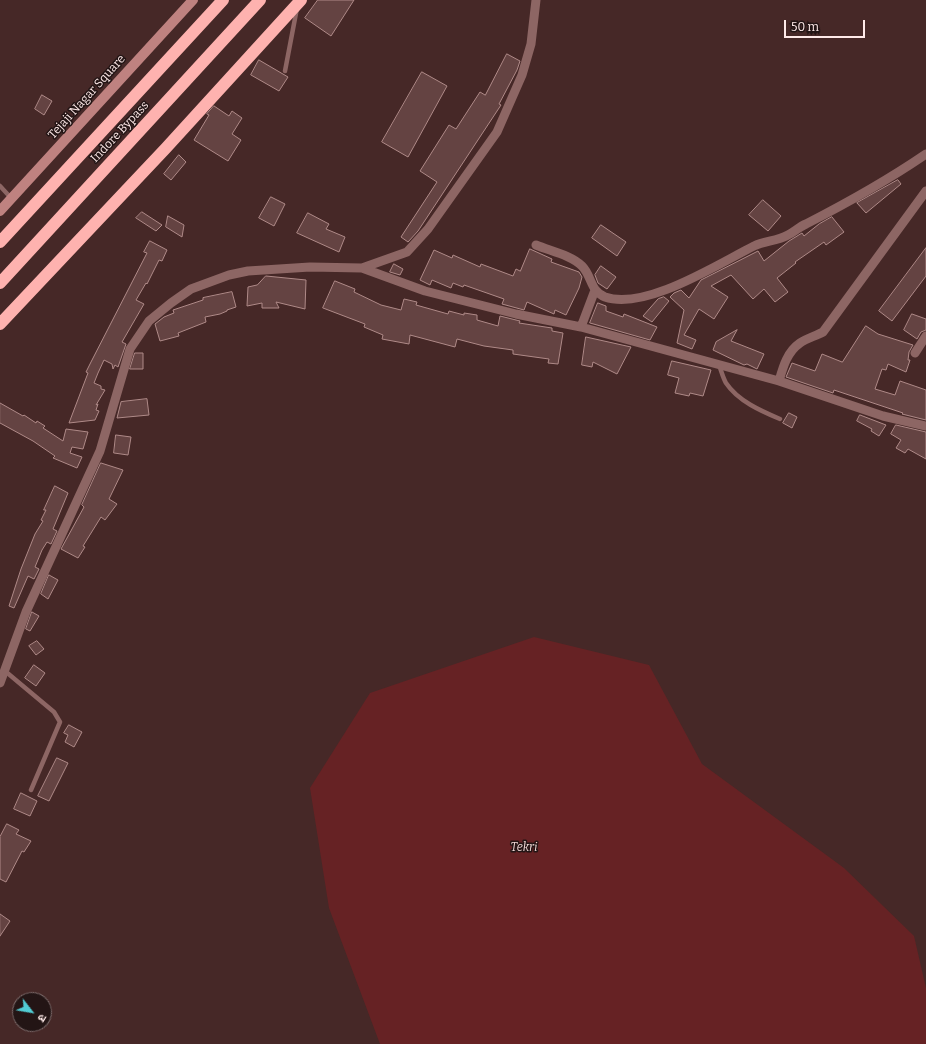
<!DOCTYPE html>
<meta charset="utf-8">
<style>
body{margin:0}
#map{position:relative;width:926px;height:1044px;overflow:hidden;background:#462827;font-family:Bitter,"Noto Sans Devanagari",serif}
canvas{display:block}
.north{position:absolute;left:12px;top:992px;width:40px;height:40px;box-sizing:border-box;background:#231515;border:1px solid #7b6a6a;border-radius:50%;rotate:121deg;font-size:11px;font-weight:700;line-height:16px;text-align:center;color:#ffeae9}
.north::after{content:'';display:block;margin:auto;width:14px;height:18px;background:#51ccd4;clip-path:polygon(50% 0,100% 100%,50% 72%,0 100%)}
.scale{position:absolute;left:784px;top:20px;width:81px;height:18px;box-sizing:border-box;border:2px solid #ffeae9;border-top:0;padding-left:5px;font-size:12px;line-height:14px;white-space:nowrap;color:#ffeae9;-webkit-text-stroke:3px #231515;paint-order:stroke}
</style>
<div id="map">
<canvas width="926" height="1044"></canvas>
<div class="north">उ</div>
<div class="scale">50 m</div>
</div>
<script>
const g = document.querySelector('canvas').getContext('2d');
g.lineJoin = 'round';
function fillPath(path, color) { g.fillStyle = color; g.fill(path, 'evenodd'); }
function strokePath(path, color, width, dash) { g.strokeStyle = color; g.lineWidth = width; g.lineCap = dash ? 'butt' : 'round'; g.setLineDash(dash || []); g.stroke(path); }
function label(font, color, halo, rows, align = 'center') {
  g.font = font + ' Bitter,serif'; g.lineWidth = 3; g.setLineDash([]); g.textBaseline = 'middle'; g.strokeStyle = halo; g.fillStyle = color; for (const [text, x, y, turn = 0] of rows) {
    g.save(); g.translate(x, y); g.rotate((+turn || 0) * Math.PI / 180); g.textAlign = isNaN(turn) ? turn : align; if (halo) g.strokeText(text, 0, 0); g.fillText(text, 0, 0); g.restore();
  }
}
fillPath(new Path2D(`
 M534 637 649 665 702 764 844 868 914 936 926 988V1044H380L329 908 310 788 370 693Z`), '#662224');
const building = new Path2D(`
 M318 0H354L331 36 305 18Z
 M507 54 520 61 517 70 499 104 501 105 418 231 408 242 401 237 437 182 420 171 449 125 456 129 480 92 485 95Z
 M259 60 288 77 279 91 251 75Z
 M422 72 447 86 408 157 382 142Z
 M42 95 52 101 44 115 35 109Z
 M214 106 229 116 232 111 242 118 232 134 241 140 228 161 194 140 209 115 207 114Z
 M179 155 186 162 171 180 164 174Z
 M898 180 901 184 866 213 857 203Z
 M271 197 285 204 274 226 259 218Z
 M763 200 781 216 768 231 749 215Z
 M142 212 162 225 156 231 136 218Z
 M308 213 329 224 326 229 345 237 339 252 297 233Z
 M168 216 184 225 182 237 166 227Z
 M832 217 844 232 826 245 824 242 795 262 796 263 777 278 788 292 775 302 764 289 753 299 731 275 711 286 728 297 714 319 699 309 684 335 696 340 692 349 677 343 684 310 670 297 674 293 681 290 689 298 701 280 758 251 764 261 789 241 802 233 804 236 819 224Z
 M601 225 626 242 617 256 592 238Z
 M150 241 167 250 162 261 159 260 147 284 146 283 136 300 144 304 122 342 126 344 118 367 115 365 113 369 112 364 104 360 98 373 94 383 101 386V389L105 390 96 405 98 404 96 410 99 411 95 420 69 423 88 373 86 372 91 362 147 253 144 252Z
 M926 248V276L892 321 879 311Z
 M530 249 552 259 551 262 579 272 582 277 579 288 566 315 555 310 554 314 527 302 524 310 502 304 504 299 464 285 463 287 453 283 451 288 432 280 430 285 420 280 434 250 452 258 453 255 480 267 481 264 513 276 516 269 520 271Z
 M394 264 403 269 400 275 390 272Z
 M601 266 616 277 607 289 598 283 595 275Z
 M266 276 306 280 305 309 276 302 279 308H262V303L247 306 248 287 257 285Z
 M335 281 355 289 354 292 381 305 401 310 404 299 417 302 416 305 448 314 449 311 464 315V313L477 315V320L498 326 500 316 520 321 519 323 552 328V331L563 333 558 364 548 363 549 359 513 354V350L484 346 457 339 455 347 410 335 409 344 382 339 383 335 364 327 365 324 323 308Z
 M232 292 236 307 227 310V311L220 314 205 317 206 322 178 333 179 336 160 341 155 324 164 317 174 313 173 310 203 300V298Z
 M664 297 669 301 652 322 643 316 658 299Z
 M598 303 606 306V311L623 317 624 314 657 327 650 340 590 323Z
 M912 314 926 319V330L921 332 917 339 904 330Z
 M866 326 878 334 913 345 909 352 908 360H910L906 372 888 364 886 370 882 369 875 389 895 395 900 381 926 390V420L902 414 903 413 834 390 833 393 786 377 792 363 815 371 822 354 842 362Z
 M737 330 731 341 764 354 757 369 747 364 744 365 713 350 716 342Z
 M586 337 631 347 617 374 593 362 592 367 582 365Z
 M135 353H143V369H130Z
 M672 361 711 370 703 396 690 393 689 396 675 393 679 378 668 375Z
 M147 399 149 415 117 418 121 402Z
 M0 403 23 416 24 415 36 423 37 421 45 426 43 428 63 441 66 429 88 432 83 449 72 447 70 453 82 457 77 468 53 458 55 456 33 441 0 423Z
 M789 413 797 417 792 428 783 423Z
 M860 415 886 425 879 436 871 431 872 429 857 421Z
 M896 425 926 432V459L908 449 905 453 896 448 901 440 891 434Z
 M116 435 131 437 128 455 114 453Z
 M101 463 123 470 109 499 117 504 105 520 101 517 83 546 85 547 78 558 61 549 84 507 82 505Z
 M55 486 68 493 53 529 57 531 51 544 47 542 42 550 35 567 39 569 34 579 28 576 14 608 9 606 21 569 35 534 43 521 41 520 46 510H44Z
 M49 575 58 580 48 599 41 594Z
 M32 612 39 616 30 631 26 629Z
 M37 641 44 649 36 655 29 646Z
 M34 665 45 673 36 686 25 678Z
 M69 725 82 732 74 747 65 742 68 735 64 733Z
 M57 758 68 763 49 801 38 796Z
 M21 793 37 801 30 816 14 809Z
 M7 824 19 830 16 834 31 841 24 852 22 851 6 882 0 879V837Z
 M0 914 10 921 0 936Z`);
fillPath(building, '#644342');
strokePath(building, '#af8a88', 1);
strokePath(new Path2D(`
 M285 71 297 8
 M0 186 11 198
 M719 365C721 370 723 378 726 383 738 401 761 411 780 419
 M5 671 54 712 60 722 31 790`), '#8d6664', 4.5);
strokePath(new Path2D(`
 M536 245C550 251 571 255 582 266 592 276 590 291 605 297 645 311 718 264 754 246 765 241 777 241 788 235 794 232 799 227 806 224 847 203 888 180 926 154
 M362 268 407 252 428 229 497 132 522 75 531 44 536 0
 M581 327 595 290
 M915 353 926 336
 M779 381C783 367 787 352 800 343 807 338 816 336 823 332L926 191
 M0 683 26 612 100 451 130 349 149 321 171 303 191 289 229 275 248 271 310 267 362 268 425 291 516 314 581 327 779 381 883 416 926 426`), '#8d6664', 9);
strokePath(new Path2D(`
 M0 211 193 0`), '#bf8280', 10);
strokePath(new Path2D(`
 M0 242 223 0
 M0 283 260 0
 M0 324 166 148 301 0`), '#feb2af', 12);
label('12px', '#ffeae9', '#231515', [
 ["Tejaji Nagar Square",87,97,-48],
 ["Indore Bypass",120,132,-47]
]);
label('italic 12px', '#f1d8d6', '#231515', [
 ["Tekri",524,848]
]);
</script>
